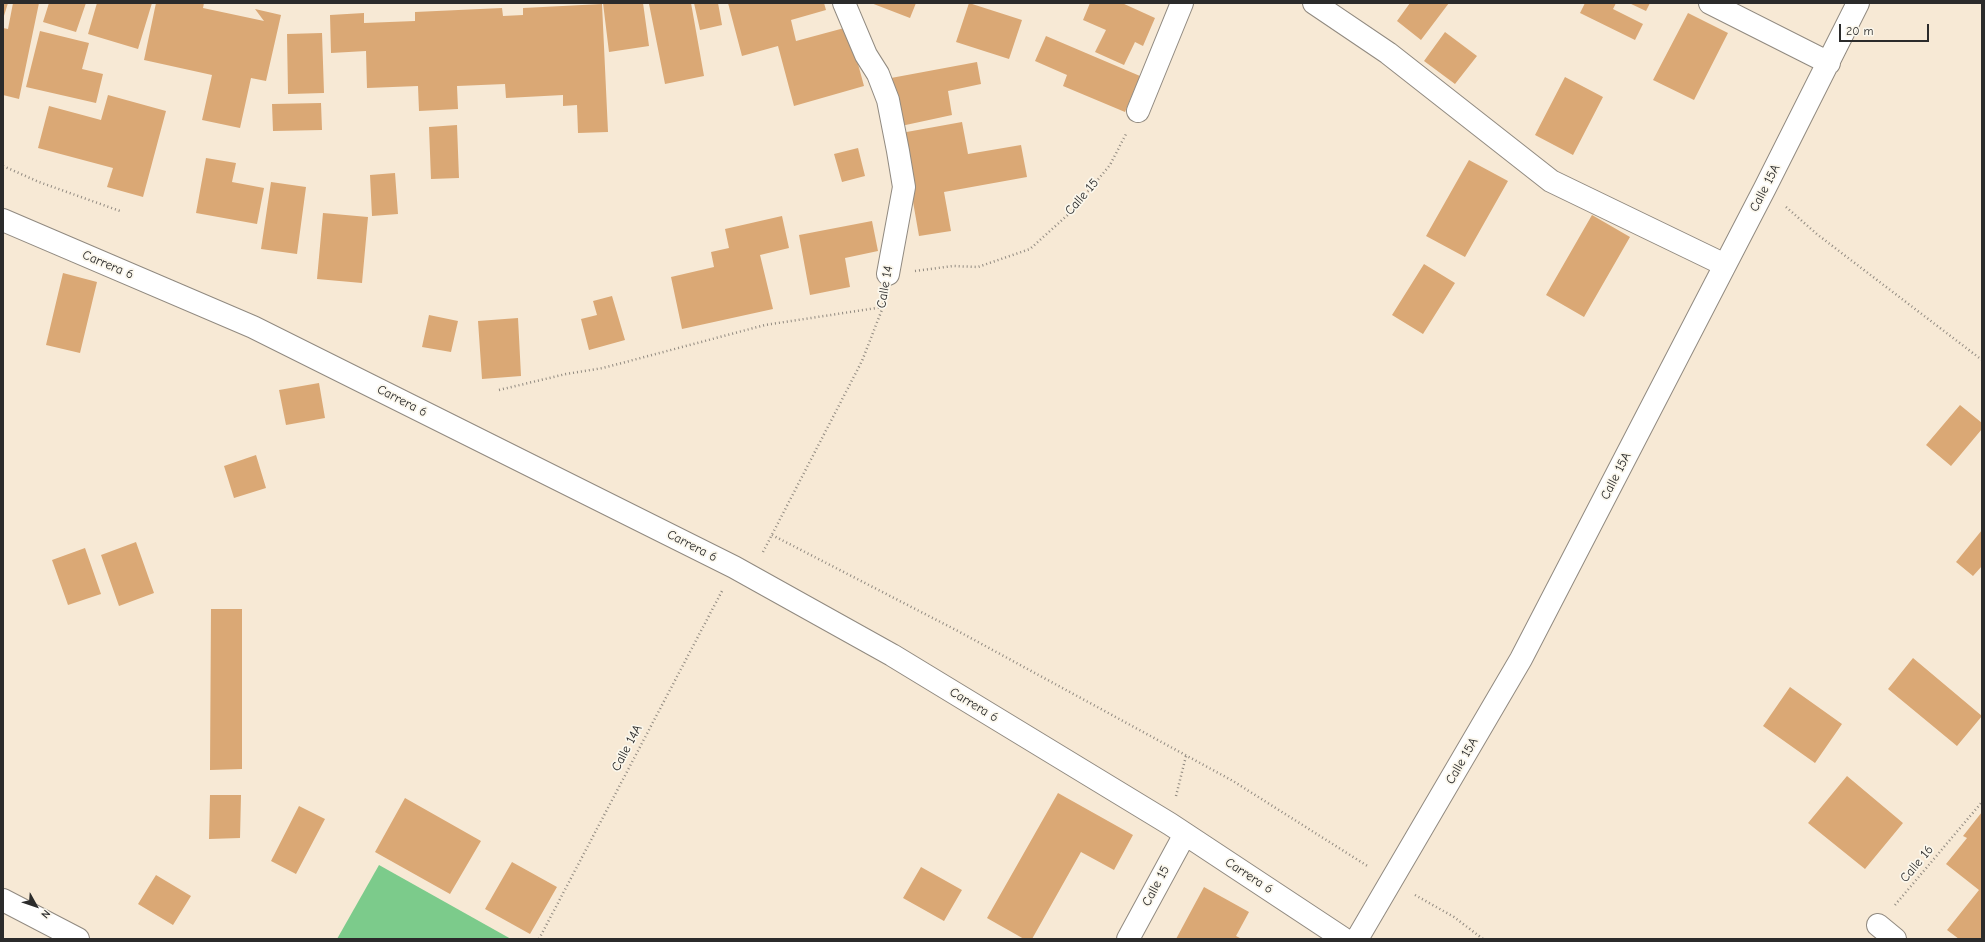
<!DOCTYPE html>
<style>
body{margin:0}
#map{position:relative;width:1985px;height:942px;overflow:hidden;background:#f7e9d5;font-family:"Comic Neue",sans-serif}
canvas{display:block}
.frame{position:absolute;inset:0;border:4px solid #2b2b2b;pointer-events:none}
.north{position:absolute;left:16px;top:886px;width:40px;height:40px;-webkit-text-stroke:3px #fbf7ec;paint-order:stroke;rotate:130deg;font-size:11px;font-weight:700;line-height:16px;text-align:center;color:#2b2b2b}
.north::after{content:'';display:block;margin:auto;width:14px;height:18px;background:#2b2b2b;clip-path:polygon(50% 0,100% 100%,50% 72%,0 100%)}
.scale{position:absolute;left:1839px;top:24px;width:90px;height:18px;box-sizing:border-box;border:2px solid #2b2b2b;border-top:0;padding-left:5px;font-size:12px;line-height:14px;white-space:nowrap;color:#2b2b2b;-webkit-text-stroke:3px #fbf7ec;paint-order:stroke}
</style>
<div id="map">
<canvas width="1985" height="942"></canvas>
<div class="frame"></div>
<div class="north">N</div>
<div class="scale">20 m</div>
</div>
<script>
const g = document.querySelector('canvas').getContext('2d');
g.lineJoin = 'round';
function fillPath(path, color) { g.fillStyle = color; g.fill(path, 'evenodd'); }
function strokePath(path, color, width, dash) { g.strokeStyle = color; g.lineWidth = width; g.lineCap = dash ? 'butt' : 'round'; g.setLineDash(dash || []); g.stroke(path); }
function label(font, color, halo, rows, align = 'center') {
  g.font = font + ' "Comic Neue",sans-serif'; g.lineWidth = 3.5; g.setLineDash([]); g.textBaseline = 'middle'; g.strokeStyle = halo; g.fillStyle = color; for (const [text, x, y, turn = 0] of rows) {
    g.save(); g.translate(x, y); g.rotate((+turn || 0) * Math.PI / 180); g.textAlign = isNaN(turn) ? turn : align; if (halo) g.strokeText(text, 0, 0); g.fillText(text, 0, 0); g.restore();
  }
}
fillPath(new Path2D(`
 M379 865 511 939H337Z`), '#7ccb8b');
fillPath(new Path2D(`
 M3 3H8L3 19Z
 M13 3H39L19 99 3 95V28L8 29Z
 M49 3H86L76 32 43 22Z
 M97 3H152L138 49 88 34Z
 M156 3H204L203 8 264 21 255 9 281 15 266 81 251 78 240 128 202 120 212 75 144 60Z
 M603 3H643L649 46 609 52Z
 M657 3H691L704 76 665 84 649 4Z
 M694 3H718L722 25 700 30Z
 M728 3H824L826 10 791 20 796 41 848 27 864 86 794 106 778 46 742 56Z
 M871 3H916L910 18Z
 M969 3 1022 20 1009 59 956 42Z
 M1090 3H1122L1155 18 1143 46 1135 42 1124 65 1095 52 1106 30 1083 20Z
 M1410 3H1449L1421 40 1397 21Z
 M1585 3H1616L1613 9 1643 24 1635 40 1580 13Z
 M1629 3H1650L1646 11Z
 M602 4 608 132 578 133 577 105 563 106V95L506 98 505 84 457 86 458 109 419 111 418 86 367 88 366 51 331 53 330 15 364 13V23L415 21V12L502 8 503 16 523 15V8Z
 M1688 13 1728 33 1694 100 1653 80Z
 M40 31 89 43 82 69 103 74 96 103 26 87Z
 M1445 32 1477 56 1455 84 1424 61Z
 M322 33 324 93 288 94 287 34Z
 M1046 36 1140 76 1125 112 1063 86 1067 75 1035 61Z
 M977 62 981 84 948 91 952 115 901 126 891 78Z
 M1565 77 1603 97 1573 155 1535 135Z
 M108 95 166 111 143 197 107 187 113 168 38 148 49 106 101 120Z
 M321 103 322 130 273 131 272 104Z
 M962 122 968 154 1021 145 1027 177 944 192 951 231 919 236 901 133Z
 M457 125 459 178 431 179 429 127Z
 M858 148 865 176 842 182 834 154Z
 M206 158 236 163 232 182 264 188 257 224 196 213Z
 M1469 160 1508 181 1465 257 1426 236Z
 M395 173 398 214 372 216 370 175Z
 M271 182 306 187 297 254 261 249Z
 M323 213 368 217 362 283 317 279Z
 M1592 215 1630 237 1584 317 1546 295Z
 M782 216 789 248 760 255 773 309 682 329 671 277 714 267 711 252 729 248 725 229Z
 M872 221 878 251 845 258 850 287 810 295 799 235Z
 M1424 264 1455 283 1423 334 1392 315Z
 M63 273 97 282 80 353 46 345Z
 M612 296 625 340 589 350 581 319 597 315 593 301Z
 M429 315 458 321 451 352 422 347Z
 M518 318 521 376 482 379 478 321Z
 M319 383 325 418 286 425 279 390Z
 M1960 405 1982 423V429L1951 466 1926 445Z
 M256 455 266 488 234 498 224 466Z
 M1982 530V566L1973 576 1956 562Z
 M136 542 154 593 119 606 101 555Z
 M85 548 101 594 68 605 52 560Z
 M211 609H242V769L210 770Z
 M1913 658 1982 716 1957 746 1888 689Z
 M1790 687 1842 724 1815 763 1763 726Z
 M1847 776 1903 823 1865 869 1808 823Z
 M1058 793 1133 835 1114 870 1081 852 1032 939H1024L987 918Z
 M210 795H241L240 838 209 839Z
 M405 798 481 841 450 894 375 852Z
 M299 806 325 819 296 874 271 861Z
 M1982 812V939H1959L1947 930 1979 890 1946 864 1967 838 1963 836Z
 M512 862 557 887 530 934 485 909Z
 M921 867 962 890 944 921 903 898Z
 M156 875 191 896 173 925 138 904Z
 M1204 887 1249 912 1236 936 1242 939H1176Z`), '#daa875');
const minor = new Path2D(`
 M844 3 866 55 878 74 888 100 898 151 904 187 888 274
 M1314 3 1388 53 1551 181 1725 265
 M1710 3 1829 63
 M1138 111 1182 3
 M3 220 253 327 734 567 892 655 1170 824 1344 939
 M1878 925 1895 939
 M1128 939 1185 834
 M1357 939 1521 659 1765 188 1858 3`);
const tertiary = new Path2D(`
 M3 900 78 939`);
strokePath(minor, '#918a80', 24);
strokePath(tertiary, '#918a80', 24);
strokePath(new Path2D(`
 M3 166 39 182 120 211
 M1786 207 1818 235 1982 360
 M915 271 953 266 978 267 1030 249 1071 212 1110 165 1126 134
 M499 390 566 374 603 368 765 325 883 307
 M772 535 956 630 1233 781 1369 867
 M763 552 862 361 883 307 884 299
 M1176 796 1186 756
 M1415 895 1454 917 1483 939
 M1895 905 1982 802
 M539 939 722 591`), '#918a80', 2.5, [1, 3]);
strokePath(minor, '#fff', 22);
strokePath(tertiary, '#fff', 22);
label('13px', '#2b2b2b', '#fbf7ec', [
 ["Calle 15A",1765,188,-63],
 ["Calle 15",1082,197,-49],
 ["Carrera 6",108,265,23],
 ["Calle 14",885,287,-80],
 ["Carrera 6",402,401,27],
 ["Calle 15A",1616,476,-63],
 ["Carrera 6",692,546,27],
 ["Carrera 6",974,705,31],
 ["Calle 14A",627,748,-62],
 ["Calle 15A",1462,761,-60],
 ["Calle 16",1917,864,-50],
 ["Carrera 6",1249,876,33],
 ["Calle 15",1156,886,-62]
]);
</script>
